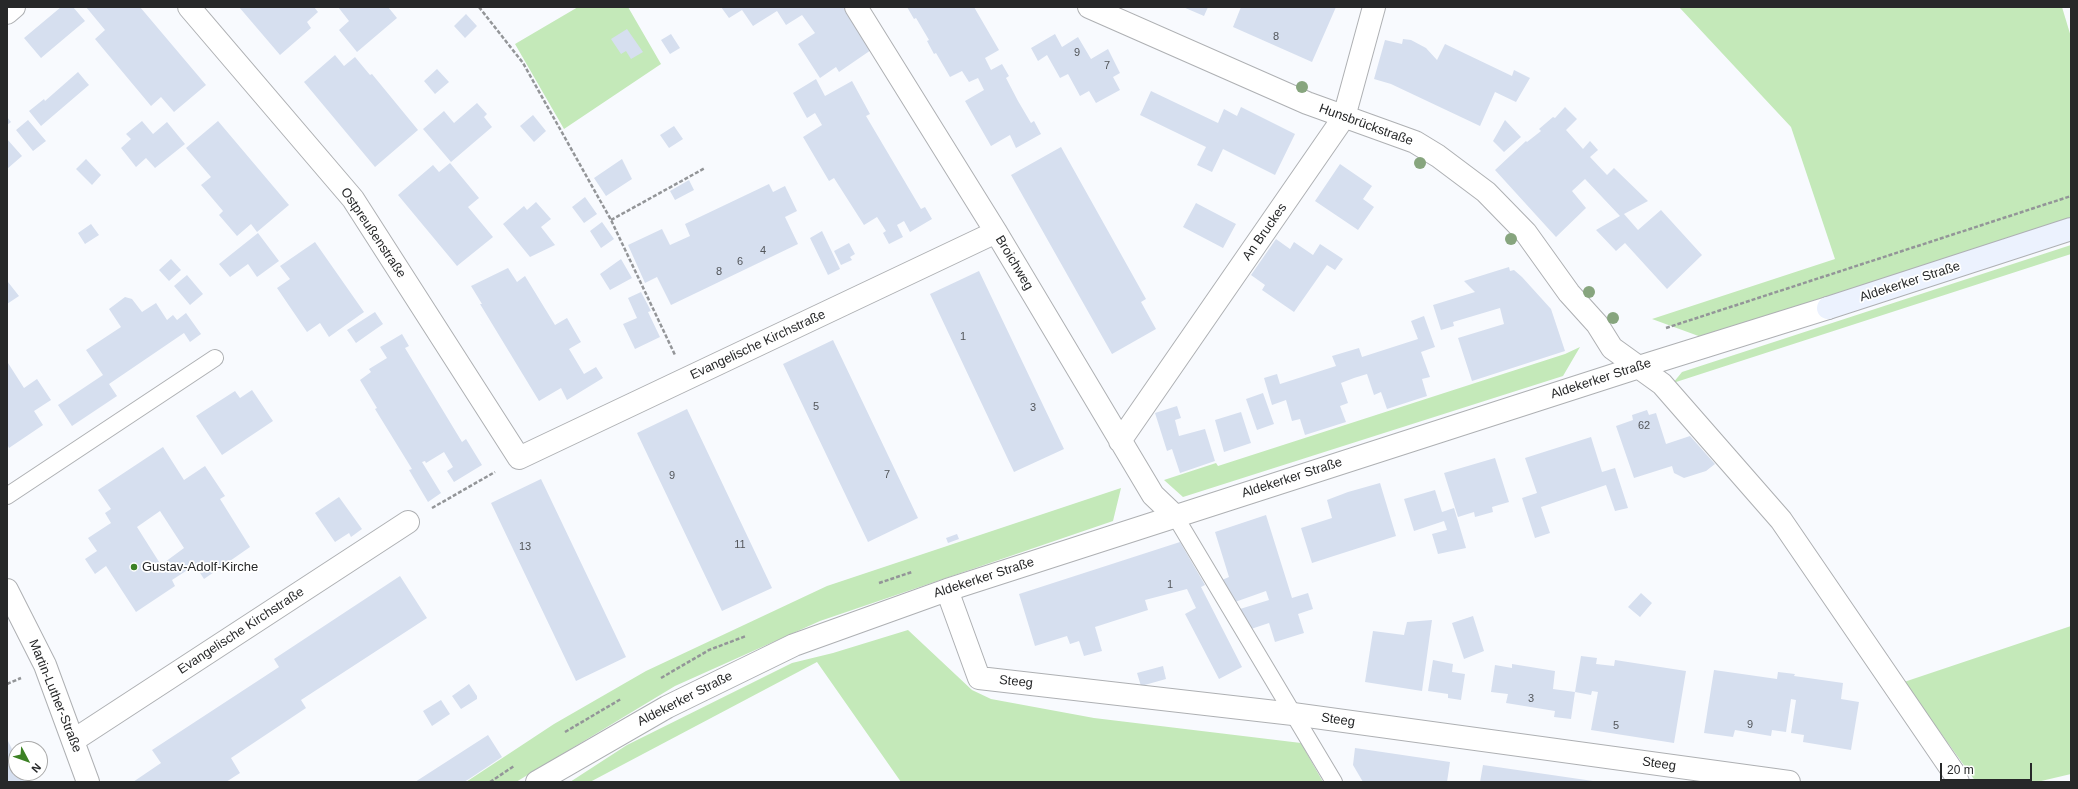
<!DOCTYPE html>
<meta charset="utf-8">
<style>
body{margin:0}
#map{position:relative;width:2078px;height:789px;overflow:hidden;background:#f8fafe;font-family:Arial,sans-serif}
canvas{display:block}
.frame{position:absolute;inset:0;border:8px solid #272829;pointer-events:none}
.north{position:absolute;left:8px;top:741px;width:40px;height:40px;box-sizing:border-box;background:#fff;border:1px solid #a9a9a9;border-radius:50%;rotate:131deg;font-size:11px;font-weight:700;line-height:16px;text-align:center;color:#272829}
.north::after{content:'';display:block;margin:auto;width:14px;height:18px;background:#3c8124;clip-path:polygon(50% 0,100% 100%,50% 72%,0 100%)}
.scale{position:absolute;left:1940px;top:763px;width:92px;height:18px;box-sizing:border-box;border:2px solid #272829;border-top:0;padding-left:5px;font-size:12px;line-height:14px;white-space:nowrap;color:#272829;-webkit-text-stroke:3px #fff;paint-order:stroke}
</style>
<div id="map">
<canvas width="2078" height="789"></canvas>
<div class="frame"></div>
<div class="north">N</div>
<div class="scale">20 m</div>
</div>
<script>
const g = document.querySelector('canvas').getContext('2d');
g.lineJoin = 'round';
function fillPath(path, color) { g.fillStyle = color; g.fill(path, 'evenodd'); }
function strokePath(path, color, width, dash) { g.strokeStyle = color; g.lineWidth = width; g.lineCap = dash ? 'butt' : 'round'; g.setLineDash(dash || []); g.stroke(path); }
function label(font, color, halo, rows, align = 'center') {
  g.font = font + ' Arial,sans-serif'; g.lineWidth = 3.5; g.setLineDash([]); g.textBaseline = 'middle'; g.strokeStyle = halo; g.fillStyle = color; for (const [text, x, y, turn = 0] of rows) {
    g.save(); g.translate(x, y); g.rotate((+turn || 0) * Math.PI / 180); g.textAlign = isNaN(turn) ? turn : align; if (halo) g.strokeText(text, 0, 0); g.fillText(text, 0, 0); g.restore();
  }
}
fillPath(new Path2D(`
 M578 7H628L661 64 564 129 515 44Z
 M1679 7H2062L2071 37V218L1704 338 1652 319 1835 259 1791 127Z
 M2071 245V254L1673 383 1682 372Z
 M1580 347 1563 376 1183 497 1164 480 1216 463 1218 466 1565 354Z
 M1121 488 1113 521 820 621 675 686 516 782H466L554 724 646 671 827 586Z
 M2071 626V774L2037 782H1976L1904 682Z
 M908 630 972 690 991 699 1094 718 1301 743 1323 782H901L817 662 590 782H570L627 745 792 663 833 653Z`), '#c4e9b9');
fillPath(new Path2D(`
 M61 7H73L85 21 41 58 24 38Z
 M86 7H140L206 85 174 112 161 97 151 106 95 39 105 30Z
 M239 7H314L318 12 307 22 311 28 280 55Z
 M338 7H388L397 18 357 52 339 30 349 21Z
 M721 7H843L871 50 839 72 836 67 820 78 798 44 815 33 802 15 786 25 777 11 753 26 742 10 729 18Z
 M907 7H974L999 50 985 58 991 70 1002 64 1009 76 1006 78 1018 101 1031 123 1034 121 1041 134 1016 148 1010 135 991 146 965 101 984 90 978 78 969 82 962 71 950 77 936 53 934 54 927 41 929 40 916 18 914 19Z
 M1183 7H1208L1204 16Z
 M1241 7H1336L1312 62 1233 27Z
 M466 14 477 26 465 38 454 26Z
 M627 29 643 52 631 59 626 51 621 54 611 39Z
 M671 34 680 48 670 54 661 40Z
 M1055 34 1062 47 1078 37 1091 59 1108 49 1120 73 1113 77 1120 90 1096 103 1089 91 1080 96 1068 74 1060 78 1047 55 1038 61 1031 48Z
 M1403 39 1411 40 1426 48 1437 60 1445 44 1512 76 1514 70 1530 78 1516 102 1495 92 1480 126 1391 84 1374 79 1385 40 1402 44Z
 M335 55 344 66 355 57 370 75 372 74 418 130 375 167 304 82Z
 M437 69 449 82 435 94 424 81Z
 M78 72 89 85 41 126 29 111 44 99 45 101Z
 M816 79 825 96 852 81 870 114 866 116 921 209 925 207 932 219 910 232 904 221 897 225 903 237 889 244 883 233 886 231 877 217 864 225 834 178 829 181 803 137 822 125 815 113 807 118 793 93Z
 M1151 91 1218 123 1224 109 1237 116 1241 107 1295 134 1275 175 1223 149 1212 172 1197 165 1206 147 1140 115Z
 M477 103 487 114 484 117 492 127 451 162 423 129 444 111 454 123Z
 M1565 107 1577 119 1566 130 1583 149 1590 141 1598 150 1590 157 1607 175 1614 168 1648 201 1624 214 1638 230 1661 210 1702 255 1667 289 1625 243 1616 251 1596 230 1620 216 1585 179 1572 191 1586 208 1556 237 1495 170 1526 141 1527 142 1541 131 1539 129 1553 117 1555 118Z
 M533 115 546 131 534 142 520 126Z
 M7 117 11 122 7 125Z
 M28 120 46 141 33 151 16 130Z
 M1505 120 1521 137 1504 152 1493 141Z
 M142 121 153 134 167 122 185 144 155 168 146 158 136 167 121 148 131 139 126 134Z
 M218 121 289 205 257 232 251 224 237 236 219 215 223 211 201 185 211 177 186 148Z
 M674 126 683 139 669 148 660 135Z
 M7 139 22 156 7 169Z
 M1061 147 1146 299 1141 302 1156 329 1112 354 1011 175Z
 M86 159 101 175 92 185 76 169Z
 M622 159 632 179 606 196 594 178Z
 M450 163 479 198 468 207 493 237 457 266 398 195 433 165 439 172Z
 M1340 164 1372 186 1363 199 1374 207 1358 230 1315 201Z
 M689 180 694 190 675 200 670 191Z
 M769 184 773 192 785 186 797 211 785 217 798 244 671 305 657 277 645 283 628 245 662 229 670 245 690 236 685 224Z
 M585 197 597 214 584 223 572 207Z
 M536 202 551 219 541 227 555 245 530 257 503 224 524 206 527 210Z
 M1196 203 1236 224 1223 248 1183 227Z
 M602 222 614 239 601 248 590 231Z
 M91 224 99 235 85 244 78 233Z
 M822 231 840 269 828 275 810 238Z
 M258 233 279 261 257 277 248 264 230 277 219 264Z
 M1276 239 1290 249 1294 242 1313 255 1320 244 1343 259 1335 270 1327 265 1294 312 1262 290 1265 285 1251 275Z
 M315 242 364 312 329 337 320 323 307 332 277 288 290 279 280 266Z
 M849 243 855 254 850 257 852 260 841 265 834 251Z
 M171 259 181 270 169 281 159 270Z
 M621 259 632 278 610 290 600 274Z
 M1509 267 1510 271 1514 270 1522 277 1551 309 1565 351 1472 381 1458 338 1504 324 1500 308 1453 322 1454 326 1441 330 1433 305 1475 292 1464 281Z
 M508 268 517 282 525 276 555 325 567 318 581 342 569 349 584 374 596 367 603 378 567 400 561 388 539 401 480 304H482L471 286Z
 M979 271 1064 449 1014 472 930 294Z
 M187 275 203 294 190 305 174 286Z
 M8 282 19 296 7 304V283Z
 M641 292 651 311 648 312 660 337 635 349 623 324 637 318 628 298Z
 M125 297 132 299 142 312 156 303 167 320 173 315 177 320 186 313 201 334 190 342 184 333 109 384 117 396 72 426 58 405 103 375 86 350 121 327 109 309Z
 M375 312 383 324 356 343 347 330Z
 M1424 316 1435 347 1421 352 1430 377 1422 379 1427 396 1387 409 1381 392 1374 395 1367 374 1354 378 1341 383 1348 403 1340 406 1346 422 1305 435 1300 419 1292 421 1286 400 1272 405 1264 378 1277 374 1280 384 1336 366 1332 356 1359 348 1362 357 1418 339 1411 321Z
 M402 334 409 346 405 348 442 409 462 442 466 439 482 465 454 482 447 471 453 467 444 452 426 463 425 461 422 462 441 493 428 502 409 470 412 469 375 409 377 408 360 380 371 372 369 369 387 358 380 347Z
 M833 340 918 518 868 542 783 364Z
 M8 363 24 388 37 379 51 400 34 411 43 425 9 448 7 444Z
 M252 390 273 421 222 455 196 416 235 391 240 398Z
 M1263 393 1274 424 1257 430 1246 399Z
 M1177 406 1181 418 1175 420 1179 436 1205 429 1215 461 1180 473 1172 449 1167 451 1155 413Z
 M687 409 772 588 722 611 637 433Z
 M1647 410 1649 415 1656 413 1666 444 1690 436 1715 464 1706 471 1684 478 1674 473 1672 466 1634 478 1616 426 1633 420 1632 415Z
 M1241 412 1251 443 1224 452 1215 420Z
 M1591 437 1602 472 1615 468 1628 508 1615 511 1606 485 1541 507 1550 533 1535 538 1522 498 1537 493 1525 458Z
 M163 447 184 480 205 466 225 496 220 499 250 547 204 579 195 565 189 569 172 580 175 586 136 612 106 566 95 574 85 559 97 551 88 538 111 523 105 513 111 509 98 490ZM160 511 184 548 161 565 137 527Z
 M1495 458 1509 502 1492 507 1493 512 1475 517 1474 512 1458 517 1444 473Z
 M541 479 626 657 576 681 491 503Z
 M1380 483 1396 536 1312 563 1301 528 1332 518 1327 500 1348 492Z
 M1435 490 1442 512 1454 508 1466 548 1438 554 1432 534 1447 530 1444 521 1414 531 1404 499Z
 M339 497 362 529 351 537 349 533 335 542 315 513Z
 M1266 515 1292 598 1308 593 1313 609 1298 614 1304 633 1275 642 1269 623 1251 629 1240 609 1269 600 1266 591 1235 602 1222 580 1229 577 1215 532Z
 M957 534 959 539 948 543 946 538Z
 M1180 542 1205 585 1201 587 1242 667 1219 679 1185 614 1196 608 1187 589 1145 600 1148 610 1095 627 1102 651 1084 656 1079 641 1070 644 1067 636 1035 646 1019 594Z
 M400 576 427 618 301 700 306 708 231 758 240 773 226 782H133L161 763 152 750 279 667 274 659Z
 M1641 593 1652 603 1640 617 1628 607Z
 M1473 616 1484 651 1464 659 1452 623Z
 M1432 620 1422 691 1365 682 1373 631 1404 635 1407 622Z
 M1581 656 1597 658 1596 664 1614 666 1615 660 1686 671 1674 743 1591 730 1598 692 1592 691 1591 695 1575 692Z
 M1433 660 1453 664 1452 672 1465 674 1461 700 1448 698V694L1428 691Z
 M1512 664 1555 671 1553 689 1575 692 1571 719 1554 717 1555 711 1506 703 1508 694 1491 692 1495 665 1512 668Z
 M1163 666 1166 679 1141 686 1137 673Z
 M1714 670 1777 679 1778 672 1795 674 1794 676 1843 683 1841 699 1859 702 1851 750 1803 742 1804 735 1791 733 1796 700 1791 699 1786 732 1772 730 1771 736 1735 730 1733 737 1704 733Z
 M469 684 477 696V699L461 709 452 696Z
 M441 700 450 714 432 726 423 711Z
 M488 735 502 757 469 779 464 782H415Z
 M7 739 16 757V773H24L28 782H7Z
 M1355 748 1450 762 1447 782H1363L1353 765Z
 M1483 765 1593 781V782H1480Z`), '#d6dfef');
const lane = new Path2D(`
 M7 496 215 358
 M1175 516 1334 782`);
const street = new Path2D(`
 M189 7 353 199 519 458 996 232
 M856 7 996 232 1153 495 1175 516
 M1089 7 1307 103 1415 142 1438 156 1486 192 1526 233 1569 293 1597 324 1612 348 1662 384 1781 520 1954 773 1958 782
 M7 13 14 7
 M1120 441 1344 117 1374 7
 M7 590 45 665 88 782
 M947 590 979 678 1293 714 1789 782
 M74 740 408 522
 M537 782 667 707 794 645 947 590 1639 367 1828 308`);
const secondary = new Path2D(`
 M1828 308 2071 229`);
strokePath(lane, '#aeb0b3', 18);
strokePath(street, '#aeb0b3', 24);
strokePath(secondary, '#aeb0b3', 24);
strokePath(new Path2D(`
 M479 7 523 63 611 220 675 355
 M611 220 705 168
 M1666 328 2071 196
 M432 508 495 472
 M879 583 912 572
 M661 678 709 650 746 636
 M7 684 21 678
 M565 732 621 699
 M490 782 514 766`), '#939598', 2.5, [4, 2]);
strokePath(lane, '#fff', 16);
strokePath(street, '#fff', 22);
strokePath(secondary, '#ecf2fe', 22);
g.fillStyle = '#87a57e';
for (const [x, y] of [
 [1302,87],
 [1420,163],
 [1511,239],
 [1589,292],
 [1613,318]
]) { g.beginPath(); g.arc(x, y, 6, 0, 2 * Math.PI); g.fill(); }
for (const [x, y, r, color] of [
 [134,567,4,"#3c8124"]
]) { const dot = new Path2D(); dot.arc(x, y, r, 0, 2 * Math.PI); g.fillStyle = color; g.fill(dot); strokePath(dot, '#fff', 1.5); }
label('11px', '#53565a', null, [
 ["8",1276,37],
 ["9",1077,53],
 ["7",1107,66],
 ["4",763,251],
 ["6",740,262],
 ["8",719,272],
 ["1",963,337],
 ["5",816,407],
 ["3",1033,408],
 ["62",1644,426],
 ["7",887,475],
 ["9",672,476],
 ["11",740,545],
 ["13",525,547],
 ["1",1170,585],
 ["3",1531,699],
 ["9",1750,725],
 ["5",1616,726]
]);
label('13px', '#272829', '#fff', [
 ["Hunsbrückstraße",1366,125,20],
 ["An Bruckes",1265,232,-55],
 ["Ostpreußenstraße",373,233,56],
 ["Broichweg",1014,263,59],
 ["Aldekerker Straße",1910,282,-18],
 ["Evangelische Kirchstraße",758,345,-25],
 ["Aldekerker Straße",1601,379,-18],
 ["Aldekerker Straße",1292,478,-18],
 ["Aldekerker Straße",984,578,-18],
 ["Evangelische Kirchstraße",241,631,-33],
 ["Steeg",1016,682,6],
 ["Martin-Luther-Straße",55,696,68],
 ["Aldekerker Straße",685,699,-27],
 ["Steeg",1338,720,8],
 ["Steeg",1659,764,8]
]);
label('13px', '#272829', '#fff', [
 ["Gustav-Adolf-Kirche",142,567]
], 'left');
</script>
